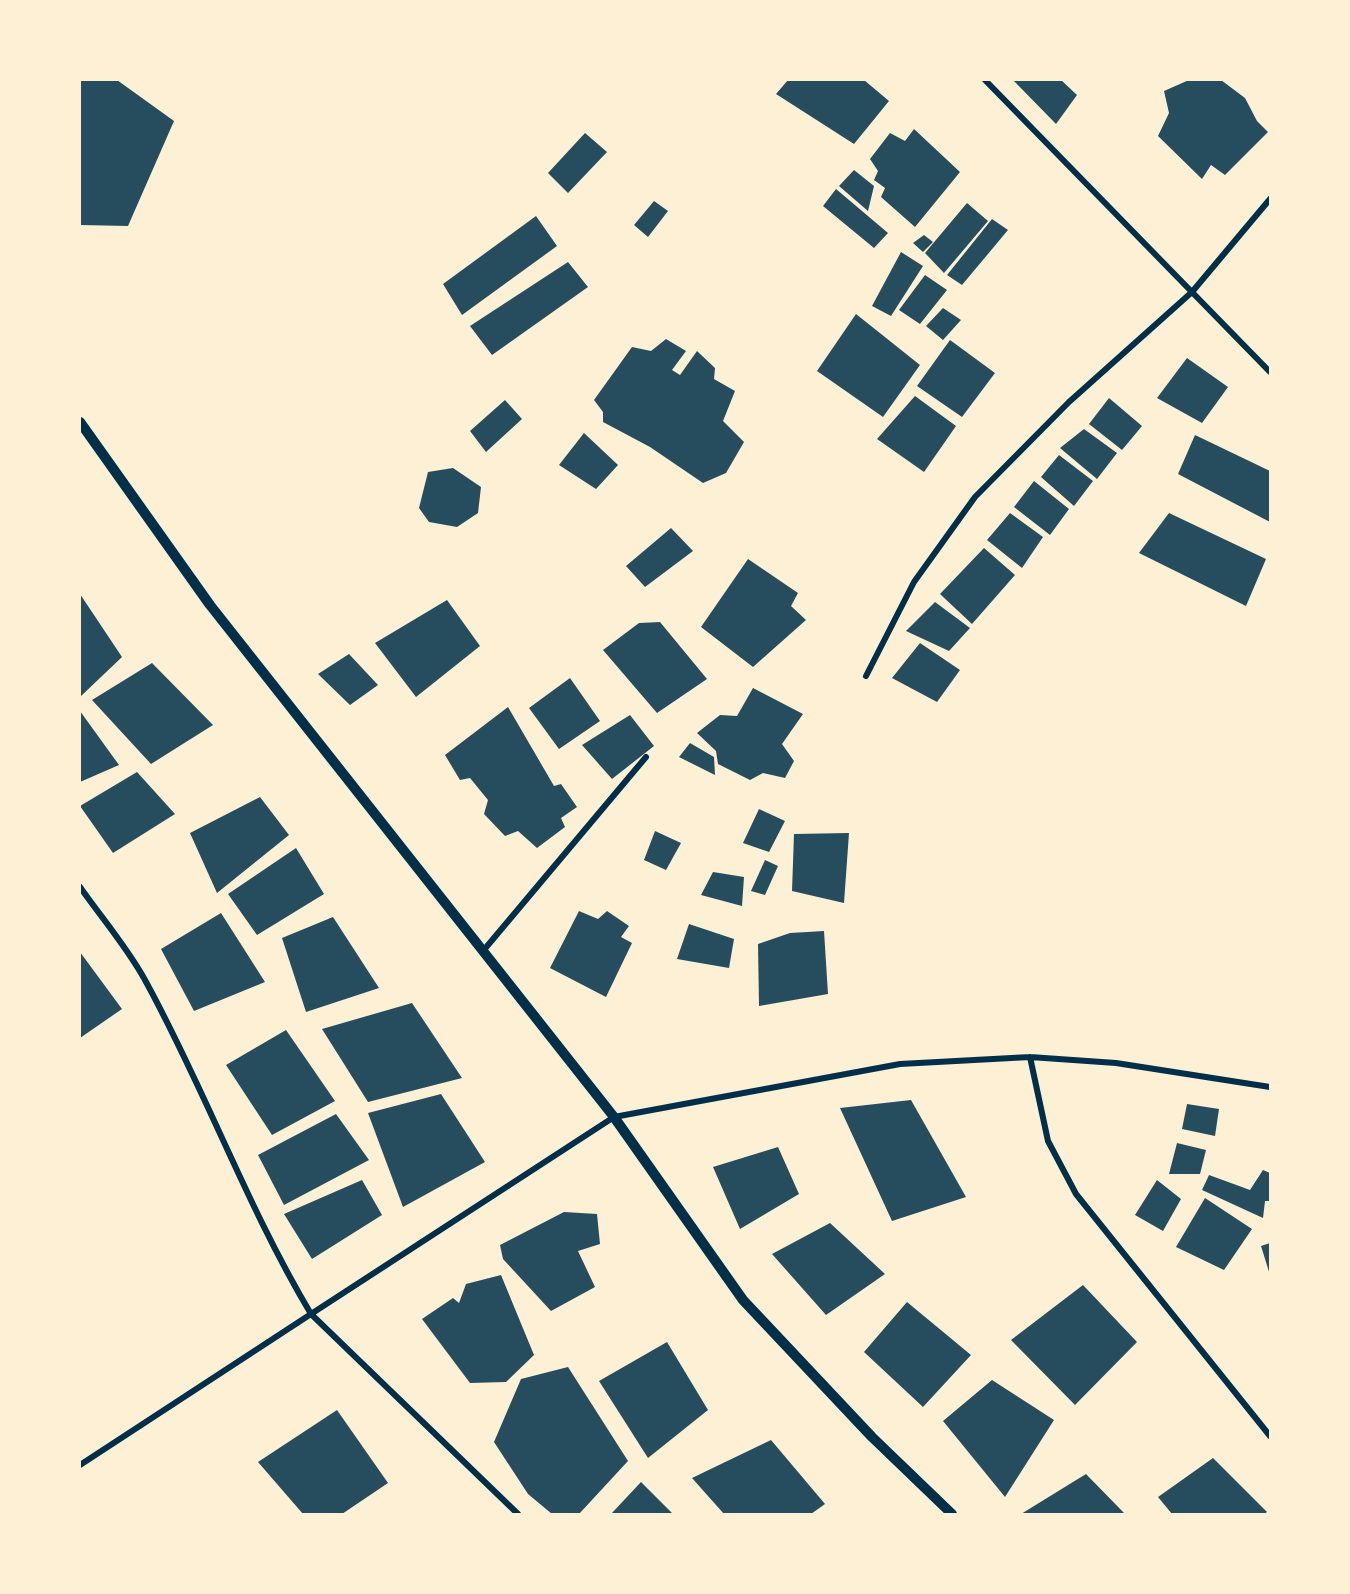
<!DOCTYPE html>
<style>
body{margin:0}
#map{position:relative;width:1350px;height:1594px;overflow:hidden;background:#fdf0d5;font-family:"Sofia Sans Condensed",sans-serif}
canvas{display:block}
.frame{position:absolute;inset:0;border:81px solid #fdf0d5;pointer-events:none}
</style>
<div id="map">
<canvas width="1350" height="1594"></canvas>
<div class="frame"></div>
</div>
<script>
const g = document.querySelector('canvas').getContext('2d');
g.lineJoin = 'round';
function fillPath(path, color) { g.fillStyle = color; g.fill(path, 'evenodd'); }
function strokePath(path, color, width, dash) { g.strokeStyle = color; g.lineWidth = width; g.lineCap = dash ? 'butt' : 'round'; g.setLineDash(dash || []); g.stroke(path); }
fillPath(new Path2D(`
 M80 80H117L174 121 128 226 80 225Z
 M788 80H864L889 101 854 144 776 94Z
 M1013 80H1061L1077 95 1056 124Z
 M1189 80H1221L1245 98 1257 121 1268 132 1225 175 1211 165 1202 179 1158 136 1169 113 1164 91Z
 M914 129 960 172 915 227 881 197 885 188 874 180 878 171 870 159 890 133 905 141Z
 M585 133 607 152 568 193 548 173Z
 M854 170 874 186 868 211 839 186Z
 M836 189 888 233 874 248 823 206Z
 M654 201 668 211 648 237 634 225Z
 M967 203 988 221 944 273 925 253Z
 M536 216 557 246 462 315 443 284Z
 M992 219 1008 230 962 285 947 275Z
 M924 235 933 242 923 252 913 243Z
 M901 252 923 266 891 316 872 306Z
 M568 262 588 287 492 355 470 326Z
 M925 275 947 290 920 324 899 310Z
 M943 308 961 320 943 340 926 326Z
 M856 314 920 365 883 417 817 371Z
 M666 339 686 351 672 370 680 375 697 351 715 368 714 379 735 391 723 421 744 442 726 473 703 483 650 447 603 422V412L594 400 632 347 651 351Z
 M950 340 995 373 962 417 917 386Z
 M1187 358 1228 387 1202 423 1157 398Z
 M915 396 956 426 924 472 877 439Z
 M1109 398 1142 426 1122 450 1089 424Z
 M505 400 522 419 486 452 470 431Z
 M1084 429 1117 453 1097 479 1060 448Z
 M584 433 618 465 596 489 559 465Z
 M1195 435 1270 471V522L1178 474Z
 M1059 455 1093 481 1074 506 1041 477Z
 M453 468 481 487 478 513 457 527 429 522 419 508 428 472Z
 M1034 481 1069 509 1050 535 1014 507Z
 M1010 513 1043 537 1022 568 987 540Z
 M1169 513 1266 559 1246 606 1139 553Z
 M671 528 693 551 645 587 626 566Z
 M984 548 1015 575 972 624 940 594Z
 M748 559 798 593 791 606 806 620 753 667 701 627Z
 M80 594 122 657 80 697Z
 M447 600 480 646 416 697 375 643Z
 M935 602 970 628 949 651 906 631Z
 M660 622 707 679 657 713 603 650 639 623Z
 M920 643 960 670 937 702 892 678Z
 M349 654 378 685 350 705 318 674Z
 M152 663 213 725 151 764 92 700Z
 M570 678 600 721 559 749 529 708Z
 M753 688 803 714 782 744 794 761 785 778 763 773 750 780 718 764 716 751 697 733 720 715 737 716Z
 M508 707 554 786 561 784 577 807 561 818 565 827 537 848 518 831 505 836 484 814 488 800 470 778 460 780 445 755Z
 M80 711 119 765 80 782Z
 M630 715 654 746 612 779 582 745Z
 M690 743 714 757 715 775 679 757Z
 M137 772 175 814 113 853 80 806Z
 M260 797 289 835 217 893 190 833Z
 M759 809 785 821 769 852 743 843Z
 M655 831 681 843 666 870 644 860Z
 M849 833 844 903 792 891 794 834Z
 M296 848 324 894 257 935 228 894Z
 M765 860 778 866 765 895 751 891Z
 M713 872 744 877 742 906 701 895Z
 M579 911 598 919 607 911 629 926 621 937 632 943 606 997 550 968Z
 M221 913 265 982 194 1011 161 949Z
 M333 917 379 988 306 1012 282 938Z
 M689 924 734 939 729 968 677 959Z
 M824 931 828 994 759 1006 758 944 790 933Z
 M80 952 122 1009 80 1038Z
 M412 1003 462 1078 368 1102 322 1029Z
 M286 1030 335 1101 272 1135 226 1065Z
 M441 1094 485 1162 403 1207 368 1113Z
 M911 1100 966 1197 892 1221 840 1108Z
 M1187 1104 1219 1109 1215 1136 1182 1129Z
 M336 1114 369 1160 284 1205 258 1155Z
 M1177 1143 1206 1150 1200 1174H1169Z
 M778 1147 799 1194 740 1229 713 1167Z
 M1263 1170 1270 1173V1201H1265L1263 1218 1202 1190 1209 1175 1250 1190Z
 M362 1180 382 1215 312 1259 284 1214Z
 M1157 1180 1181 1199 1163 1231 1135 1215Z
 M1205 1198 1252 1229 1224 1270 1176 1247Z
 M564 1212 597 1214 600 1244 578 1251 595 1287 551 1311 503 1259 500 1245Z
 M830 1223 885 1274 826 1315 772 1254Z
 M1270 1243V1275L1261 1246Z
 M501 1275 534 1355 506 1382 470 1383 422 1319 453 1298 459 1303 466 1284Z
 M1083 1285 1137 1342 1075 1405 1011 1340Z
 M907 1302 971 1355 923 1407 864 1352Z
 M667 1342 708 1410 648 1458 599 1381Z
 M568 1367 628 1461 579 1514H552L528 1494 494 1442 521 1379Z
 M992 1380 1054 1420 1005 1497 943 1421Z
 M337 1410 388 1483 342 1514H303L258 1462Z
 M771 1440 825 1504 811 1514H724L692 1478Z
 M1213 1458 1267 1512 1264 1514H1172L1158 1497Z
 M1086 1474 1125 1514H1021Z
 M641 1482 673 1514H611Z`), '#264d5e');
strokePath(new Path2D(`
 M985 80 1270 372
 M866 676 914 582 975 497 1069 402 1192 292 1270 199
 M80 887C101 917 127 947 145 980 205 1089 247 1207 311 1314L80 1465
 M483 951 646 757
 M1030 1057 1048 1141 1076 1194 1270 1436
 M518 1514 311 1314 614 1117 900 1064 1030 1057 1116 1063 1270 1087`), '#003049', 6);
strokePath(new Path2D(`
 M80 422 210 605 614 1117 743 1300 872 1437 952 1514`), '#003049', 10);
</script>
